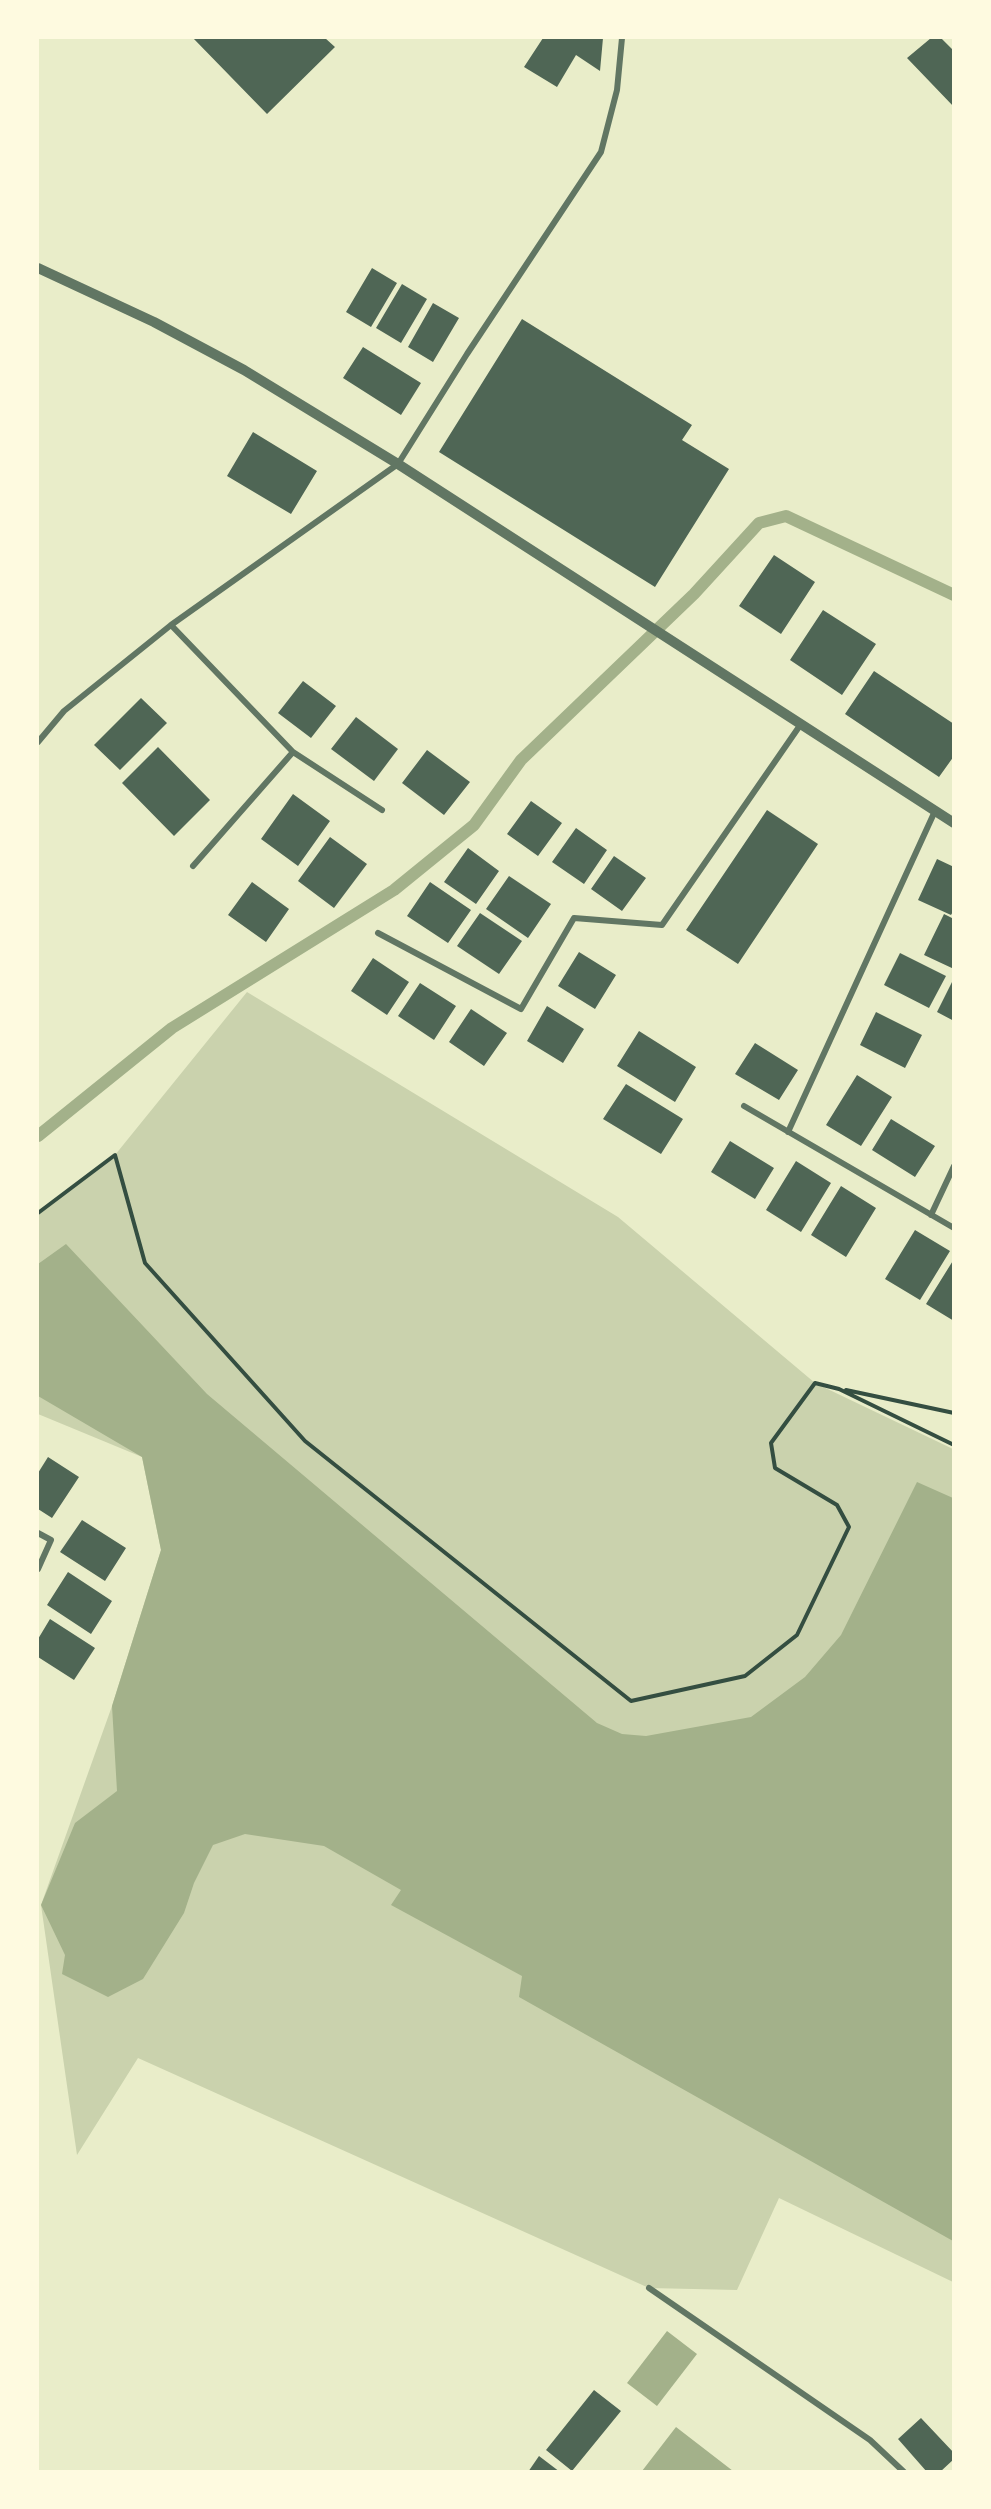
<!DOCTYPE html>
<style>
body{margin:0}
#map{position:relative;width:991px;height:2509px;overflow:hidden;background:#e9edc9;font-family:"Varela Round",sans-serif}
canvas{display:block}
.frame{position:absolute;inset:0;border:39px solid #fefae0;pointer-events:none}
</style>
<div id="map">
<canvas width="991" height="2509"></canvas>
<div class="frame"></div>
</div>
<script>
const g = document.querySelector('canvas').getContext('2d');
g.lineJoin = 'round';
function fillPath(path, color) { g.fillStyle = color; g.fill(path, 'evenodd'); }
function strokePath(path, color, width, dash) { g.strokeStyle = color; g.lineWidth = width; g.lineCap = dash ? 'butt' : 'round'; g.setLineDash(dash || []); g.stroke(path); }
fillPath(new Path2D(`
 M247 992 618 1217 815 1383 953 1449V2282L779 2198 737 2290 649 2288 138 2058 77 2155 41 1905 112 1706 161 1550 142 1457 38 1414V1213L115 1155Z`), '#cad2ad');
fillPath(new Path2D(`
 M66 1244 207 1394 597 1723 622 1734 646 1736 751 1717 805 1677 841 1635 917 1482 953 1498V2241L519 1997 522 1976 391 1905 401 1890 324 1846 245 1834 213 1845 194 1883 184 1913 143 1979 108 1997 62 1974 65 1955 41 1905 75 1823 117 1791 112 1706 161 1550 142 1457 38 1396V1264Z
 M667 2331 697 2354 657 2406 627 2383Z
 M676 2427 733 2471H642Z`), '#a3b18a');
strokePath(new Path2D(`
 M38 1136 172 1028 394 890 474 825 521 760 694 594 759 523 786 516 954 595`), '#a3b18a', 12);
fillPath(new Path2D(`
 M193 38H325L335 47 267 114Z
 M543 38H603L600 71 576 55 557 87 524 67Z
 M931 38H941L954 51V107L907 58Z
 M372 268 397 283 371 327 346 312Z
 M402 284 427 299 401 343 376 328Z
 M433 303 459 318 433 362 408 347Z
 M522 319 692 425 682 440 729 469 655 587 439 452Z
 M363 347 421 383 401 415 343 378Z
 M253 432 317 471 291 514 227 476Z
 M774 555 815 582 781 634 739 606Z
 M823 610 876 644 842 695 790 660Z
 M874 671 954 724V756L939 777 845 714Z
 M303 681 336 706 311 738 278 713Z
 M141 698 167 723 120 770 94 745Z
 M356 717 398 749 374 781 331 749Z
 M158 747 210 800 174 836 122 783Z
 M427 750 470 782 444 815 402 783Z
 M293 794 330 821 298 866 261 839Z
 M531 801 562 823 538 856 507 834Z
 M767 810 818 844 738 964 686 930Z
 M576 828 607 850 584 884 552 862Z
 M330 837 367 864 334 908 298 881Z
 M468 848 499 871 476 904 444 882Z
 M614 856 646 878 622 911 591 889Z
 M937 859 954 867V910L951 915 918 900Z
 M509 876 551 904 528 938 486 909Z
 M252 882 289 909 266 942 228 915Z
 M430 882 471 910 448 943 407 916Z
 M480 913 522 941 499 974 457 946Z
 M944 914 954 919V969L924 955Z
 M579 952 616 975 595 1009 558 986Z
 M900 953 946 976 929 1008 884 985Z
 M373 958 409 982 387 1015 351 991Z
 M954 978V1021L937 1012Z
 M420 983 456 1006 434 1040 398 1016Z
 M547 1006 584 1029 563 1063 527 1041Z
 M471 1009 507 1033 484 1066 449 1042Z
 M876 1012 922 1035 905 1068 860 1045Z
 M639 1031 696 1067 675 1102 617 1066Z
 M755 1043 798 1070 779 1100 735 1074Z
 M857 1075 892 1097 861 1146 826 1125Z
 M626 1084 683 1119 661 1154 603 1119Z
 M891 1119 935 1146 915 1177 872 1150Z
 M730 1141 774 1168 755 1199 711 1172Z
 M796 1161 831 1183 801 1232 766 1210Z
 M841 1186 876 1208 846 1257 811 1235Z
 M915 1230 950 1251 920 1300 885 1279Z
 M954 1259V1321L926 1304Z
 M48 1457 79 1477 52 1518 38 1509V1473Z
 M82 1520 126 1548 105 1581 60 1552Z
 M68 1572 112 1601 91 1634 47 1605Z
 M50 1619 95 1648 74 1680 38 1657V1639Z
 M594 2390 621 2411 572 2471 546 2450Z
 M921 2418 954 2453V2459L940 2472H927L898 2439Z
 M539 2456 560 2472H528Z`), '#4f6655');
strokePath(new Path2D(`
 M38 1213 115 1155 145 1263 305 1441 631 1701 745 1676 797 1635 849 1527 837 1505 775 1468 771 1443 815 1383 839 1389 954 1445
 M846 1390 954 1413`), '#344e41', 4);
strokePath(new Path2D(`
 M171 625 293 752 382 810
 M38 742 64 711 171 625 398 464 467 354 601 152 617 90 622 38
 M193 866 293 752
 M378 933 521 1009 574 918 662 925 801 724
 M744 1106 954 1228
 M788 1132 935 811
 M931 1215 954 1166
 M38 1533 51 1540 38 1569
 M649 2288 870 2440 904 2472`), '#617663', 6);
strokePath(new Path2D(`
 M38 268 154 322 244 370 398 464 954 823`), '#617663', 10);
</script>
